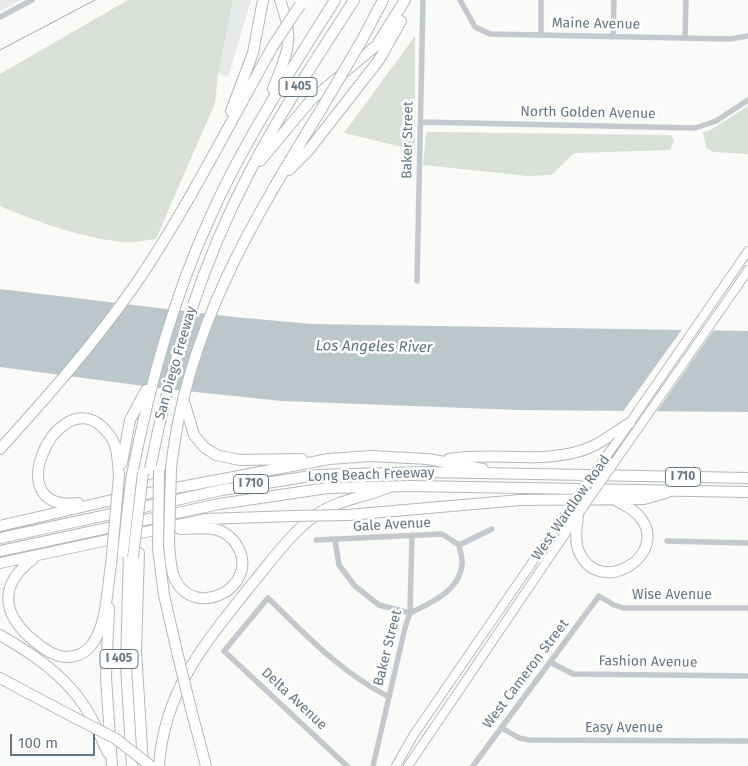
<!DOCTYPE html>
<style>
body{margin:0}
#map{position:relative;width:748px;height:766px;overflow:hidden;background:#fafaf8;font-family:"Fira Sans",sans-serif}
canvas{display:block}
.scale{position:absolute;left:10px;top:734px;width:85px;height:22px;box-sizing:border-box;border:2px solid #657683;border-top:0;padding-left:6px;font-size:15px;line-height:18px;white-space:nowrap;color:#657683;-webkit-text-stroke:4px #fff;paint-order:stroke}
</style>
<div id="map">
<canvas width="748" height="766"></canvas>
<div class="scale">100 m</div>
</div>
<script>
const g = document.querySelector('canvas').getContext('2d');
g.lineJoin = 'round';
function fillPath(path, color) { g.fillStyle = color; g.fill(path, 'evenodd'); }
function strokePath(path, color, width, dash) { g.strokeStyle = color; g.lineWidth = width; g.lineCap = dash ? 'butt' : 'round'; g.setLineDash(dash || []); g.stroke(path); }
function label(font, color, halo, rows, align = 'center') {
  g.font = font + ' "Fira Sans",sans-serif'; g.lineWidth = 5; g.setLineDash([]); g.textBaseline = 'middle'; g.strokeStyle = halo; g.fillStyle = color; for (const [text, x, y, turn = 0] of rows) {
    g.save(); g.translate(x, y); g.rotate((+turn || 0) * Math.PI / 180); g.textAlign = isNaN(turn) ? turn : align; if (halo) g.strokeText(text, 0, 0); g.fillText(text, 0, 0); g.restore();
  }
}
fillPath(new Path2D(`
 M0 0H21L0 11Z
 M233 0H251L228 77 218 74Z`), '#e8e9e9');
fillPath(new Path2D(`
 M128 0H233L218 74 215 103 156 239C146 240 135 243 125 242 85 239 37 222 0 206V74Z
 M415 36V150L344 133Z
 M748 106V154L714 152 706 148 703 132 709 131Z
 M429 132 671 135 674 141 670 150 574 153 552 175 528 176 423 165 426 133Z`), '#dadfd7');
fillPath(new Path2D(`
 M0 289 234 317 312 324 748 331V412L518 410 282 401 167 389 0 367Z`), '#bbc7cb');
fillPath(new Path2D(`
 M683 328H715L655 414 622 413Z`), '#fafaf8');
const secondary = new Path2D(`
 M736 288 748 270
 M618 440 748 251
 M396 766 413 736 571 506
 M408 766 584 506`);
const motorway = new Path2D(`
 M362 40 383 0
 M273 89C288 50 295 41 280 0
 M231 111 253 53 263 0
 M260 161 311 100 377 45 405 0
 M289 170 308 151 379 60 401 21
 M183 398 194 435 204 447 216 455 240 460 302 459
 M0 449C47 397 94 344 135 285 187 209 228 126 273 46
 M449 459C491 452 537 463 576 452 596 448 613 433 630 423
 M122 463 130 420 146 390
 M171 468C186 331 251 223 322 108
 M149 474C169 370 199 269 248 175 279 114 317 58 354 0
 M131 480C148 391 171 303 209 220 243 142 290 72 335 0
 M78 503C0 514 53 391 99 424 106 430 112 437 115 445 118 455 118 466 119 476
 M578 514C577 527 574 540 579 552 600 599 672 554 639 516 633 509 624 505 617 501
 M348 515 520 500 644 499 666 493
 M0 526 112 500 329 459 371 456 428 459 483 469
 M0 538 222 490 317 475 426 472 748 478
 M169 543C170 554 170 566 174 577 192 621 260 589 238 547 233 538 224 531 214 529 203 527 191 529 180 529
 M158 548 164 595 178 656
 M0 551 219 504 328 488 411 486 748 492
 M129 551 126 666 132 766
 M139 553 136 650 143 765
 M33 559C0 584 0 612 33 640 42 648 53 656 66 657 77 657 87 652 93 643 107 623 107 589 111 565
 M0 563 206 519 292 516
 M109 608 106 678 112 766
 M0 635C31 653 63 674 83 704 94 719 100 737 108 753
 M0 678 60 710
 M191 709 206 766
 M159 766C164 689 207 641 252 584 273 559 292 531 319 513 339 500 365 497 387 488`);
strokePath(secondary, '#b3babf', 10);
strokePath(motorway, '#b4b9bd', 12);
strokePath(new Path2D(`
 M460 0 475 27 490 34 730 39 748 36
 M0 17 32 0
 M541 35V0
 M613 36 614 0
 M685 38 686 0
 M421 122 695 128 716 121 748 100
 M417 281 423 0
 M316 540 442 534 459 545
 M335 540 339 565 355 586 379 605 410 613C431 603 459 591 462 565 463 559 460 551 459 545
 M667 541 748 543
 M459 545 492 529
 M550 662 573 674 748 676
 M502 728 519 738 529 740 748 741
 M347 766 224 651 268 598C306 635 340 672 389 697
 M373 766 405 628 410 613 412 535
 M473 766 599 596 614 605 623 608H748`), '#c3c8cc', 5.5);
strokePath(secondary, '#fff', 8);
strokePath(motorway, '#fff', 10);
strokePath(new Path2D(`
 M0 50 95 0`), '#a2aab0', 1);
const secondaryBridge = new Path2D(`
 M571 506 618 440
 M584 506 736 288`);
const motorwayBridge = new Path2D(`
 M273 46 300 5
 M322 108 362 40
 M292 516 348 515
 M169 543 171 468
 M158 548 159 470
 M123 552 131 480
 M133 557 143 473
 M111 565 119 476
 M178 656 191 709
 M60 710 116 739 151 766`);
strokePath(secondaryBridge, '#b3babf', 10, []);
strokePath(motorwayBridge, '#b4b9bd', 12, []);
strokePath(secondaryBridge, '#fff', 8);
strokePath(motorwayBridge, '#fff', 10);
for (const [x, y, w] of [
 [298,87,38],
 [683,477,35],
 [251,484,35],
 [119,659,38]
]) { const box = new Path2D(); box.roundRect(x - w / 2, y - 9.5, w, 19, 4); g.fillStyle = '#fff'; g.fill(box); strokePath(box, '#657683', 1); }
label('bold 12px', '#657683', null, [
 ["I 405",298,87],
 ["I 710",683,477],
 ["I 710",251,484],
 ["I 405",119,659]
]);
label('14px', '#657683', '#fff', [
 ["Maine Avenue",596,24,1],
 ["North Golden Avenue",588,113,1],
 ["Baker Street",408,140,-89],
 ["San Diego Freeway",176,363,-74],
 ["Long Beach Freeway",371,475,-2],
 ["West Wardlow Road",571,508,-55],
 ["Gale Avenue",392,525,-3],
 ["Wise Avenue",672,595],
 ["Baker Street",388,648,-76],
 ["Fashion Avenue",648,662,1],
 ["West Cameron Street",526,674,-53],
 ["Delta Avenue",294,699,43],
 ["Easy Avenue",624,728]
]);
label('italic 15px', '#60757c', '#fff', [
 ["Los Angeles River",374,347,1]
]);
</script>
